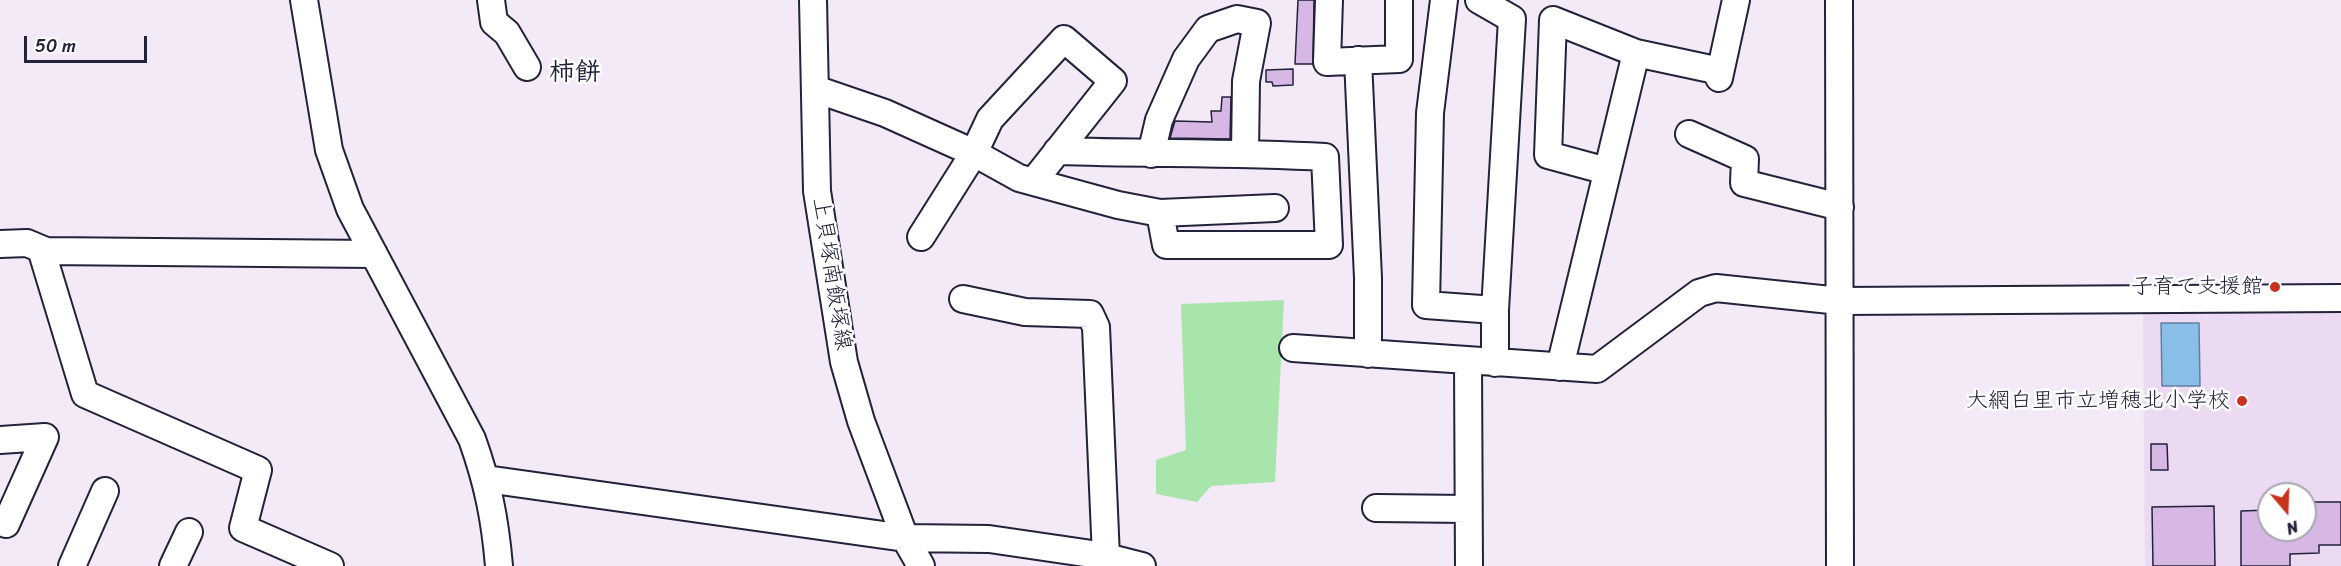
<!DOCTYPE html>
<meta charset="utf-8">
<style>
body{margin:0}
#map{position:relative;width:2341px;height:566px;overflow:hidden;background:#f3e9f7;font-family:Sriracha,sans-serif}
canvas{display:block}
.north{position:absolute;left:2257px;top:482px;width:60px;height:60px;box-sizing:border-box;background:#fff;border:2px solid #a7a7b1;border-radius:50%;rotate:161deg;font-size:16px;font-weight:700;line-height:24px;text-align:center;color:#22223b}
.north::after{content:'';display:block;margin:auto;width:21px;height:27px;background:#c8321e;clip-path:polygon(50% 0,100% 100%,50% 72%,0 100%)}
.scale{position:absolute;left:24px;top:36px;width:123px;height:27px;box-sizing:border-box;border:3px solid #22223b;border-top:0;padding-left:8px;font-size:18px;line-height:21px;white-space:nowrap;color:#22223b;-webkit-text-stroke:4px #fff;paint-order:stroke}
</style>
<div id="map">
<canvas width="2341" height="566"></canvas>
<div class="north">N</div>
<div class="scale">50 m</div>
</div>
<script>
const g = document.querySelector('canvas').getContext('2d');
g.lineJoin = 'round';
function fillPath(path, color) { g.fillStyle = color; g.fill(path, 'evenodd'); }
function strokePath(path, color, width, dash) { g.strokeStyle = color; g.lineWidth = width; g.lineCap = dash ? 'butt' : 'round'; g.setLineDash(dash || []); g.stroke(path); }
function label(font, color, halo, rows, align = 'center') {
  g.font = font + ' Sriracha,"Klee One",sans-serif'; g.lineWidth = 5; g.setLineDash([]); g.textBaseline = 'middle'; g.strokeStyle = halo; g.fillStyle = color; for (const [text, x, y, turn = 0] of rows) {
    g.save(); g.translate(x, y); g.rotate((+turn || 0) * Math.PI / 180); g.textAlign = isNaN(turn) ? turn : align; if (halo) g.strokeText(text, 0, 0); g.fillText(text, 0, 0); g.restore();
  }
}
fillPath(new Path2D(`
 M2341 305V566H2145L2143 307ZM2269 494H2305V530H2269Z`), '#ebdaf1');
fillPath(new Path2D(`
 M1284 300 1275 482 1211 486 1197 502 1156 494V460L1186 450 1181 304Z`), '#a8e5ab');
const water = new Path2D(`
 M2161 323H2199L2200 386H2162Z`);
fillPath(water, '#89bfe7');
strokePath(water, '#6080a2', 1.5);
const building = new Path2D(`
 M1298 0H1314L1313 64H1295Z
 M1293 69V85L1273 86 1272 82H1266V70Z
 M1222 97H1231L1230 139 1170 138 1175 121 1212 122 1211 111H1221Z
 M2151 444H2167L2168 470H2151Z
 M2305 502H2341V545H2319V553L2290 554V566H2241V511L2269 510V530H2305Z
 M2214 506 2215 566H2153L2152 507Z`);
fillPath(building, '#d7b7e3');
strokePath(building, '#22223b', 1.5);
const minor = new Path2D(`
 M304 0 329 150 350 209 472 439C488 484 495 519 499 566
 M491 0 494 22 507 33 527 67
 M813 0 817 191 844 362 861 421 905 538 921 566
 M1329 0 1327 62 1399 59V0
 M1444 0 1430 113 1426 305 1495 310
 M1479 0 1512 19 1495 310V363
 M1839 0 1840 566
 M1358 60 1368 278V354
 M1719 78 1736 0
 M815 89 885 113 974 153 1019 178 1118 205 1160 213 1275 208
 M1689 134 1745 159 1744 183 1840 207
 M1057 151C1147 154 1236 152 1325 157L1329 245H1166L1160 213
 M1151 154 1159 120 1186 59 1208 29 1237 19 1257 23 1246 81 1245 153
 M1607 171 1548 155 1553 20 1636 53 1720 71
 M921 237 974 153 990 119 1064 39 1113 81 1033 182
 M0 244 27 243 46 251 374 254
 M41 249 85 394 258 470 243 528 330 566
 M963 299 1025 312 1090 314 1096 327 1106 557
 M1293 348 1597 369 1699 293 1716 288 1840 301 2341 298
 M1468 361 1469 566
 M1560 367 1636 53
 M0 440 45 437 6 524
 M486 479 905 538 989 539 1099 555 1142 566
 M1376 508 1468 509
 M72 566 105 491
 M173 566 189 532`);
strokePath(minor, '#22223b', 30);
strokePath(minor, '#fff', 26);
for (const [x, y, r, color] of [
 [2275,287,6,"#c8321e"],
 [2242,401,6,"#c8321e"]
]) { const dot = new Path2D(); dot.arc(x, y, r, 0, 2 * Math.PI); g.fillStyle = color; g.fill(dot); strokePath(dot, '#fff', 2); }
label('22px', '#22223b', '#fff', [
 ["上貝塚南飯塚線",831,274,81]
]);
label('22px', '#22223b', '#fff', [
 ["子育て支援館",2263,287],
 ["大網白里市立増穂北小学校",2230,401]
], 'right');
label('bold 26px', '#22223b', '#fff', [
 ["柿餅",575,73]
]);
</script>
